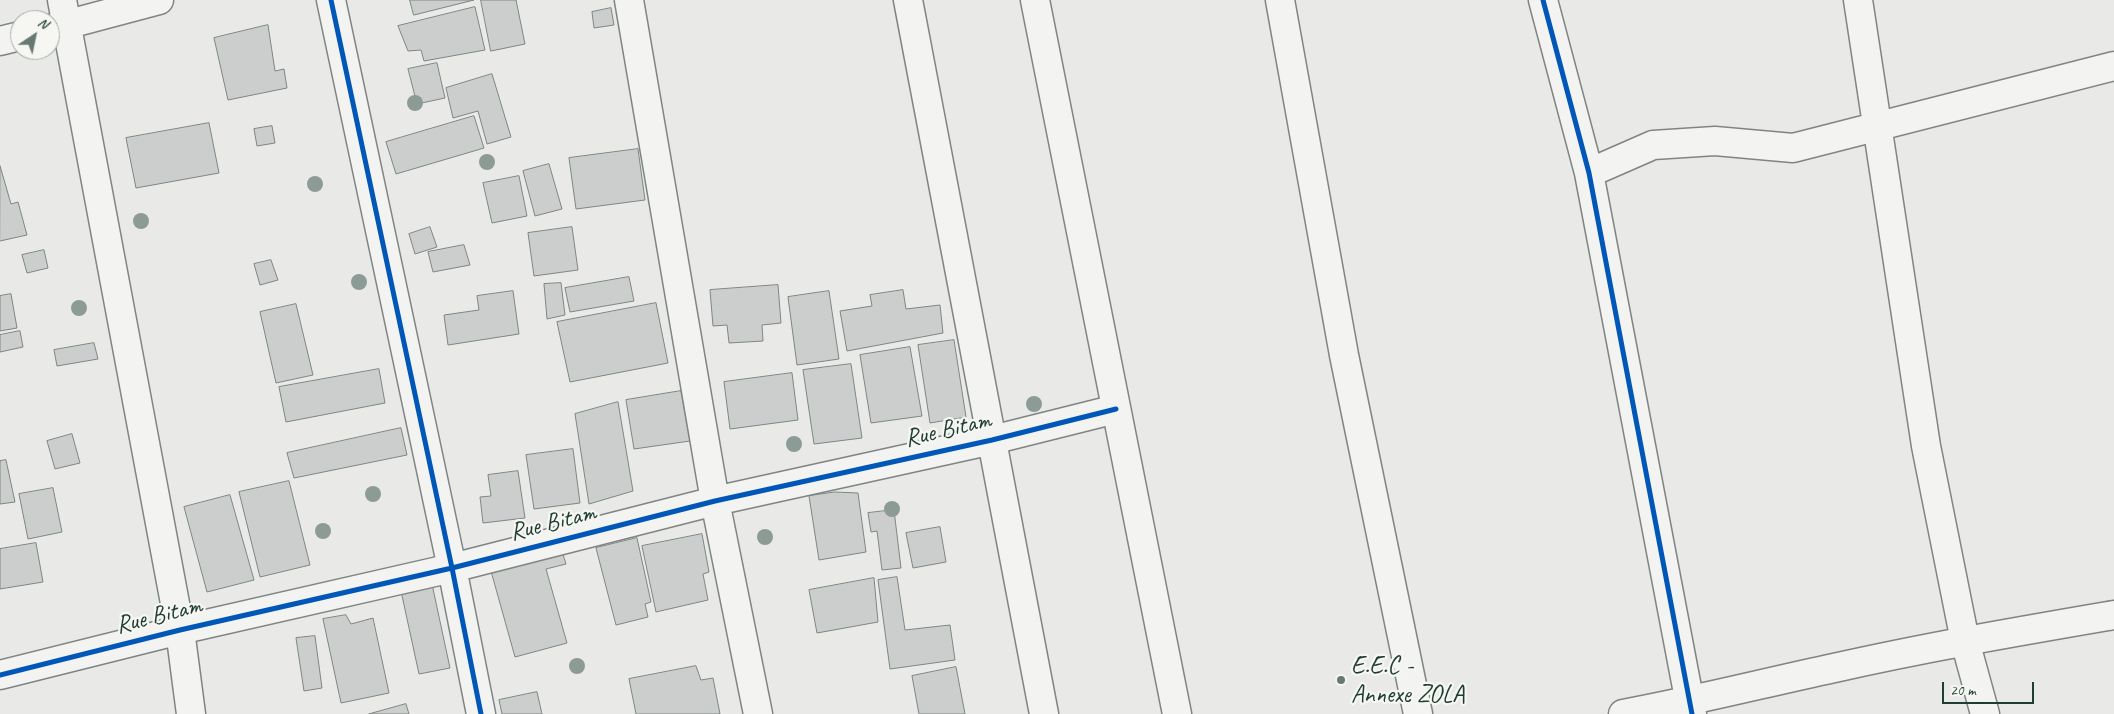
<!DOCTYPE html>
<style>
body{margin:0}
#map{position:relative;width:2114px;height:714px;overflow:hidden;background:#e9eae8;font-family:Caveat,sans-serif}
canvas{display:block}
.north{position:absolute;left:10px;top:10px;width:50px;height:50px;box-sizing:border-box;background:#f6f6f2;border:1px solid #a0aca6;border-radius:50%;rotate:34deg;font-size:14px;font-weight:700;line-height:20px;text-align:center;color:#1f3d34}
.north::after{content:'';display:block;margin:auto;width:18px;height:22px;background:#667a73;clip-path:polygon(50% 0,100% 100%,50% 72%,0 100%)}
.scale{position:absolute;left:1942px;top:682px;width:92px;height:22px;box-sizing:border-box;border:2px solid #1f3d34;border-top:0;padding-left:6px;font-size:15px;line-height:18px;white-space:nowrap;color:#1f3d34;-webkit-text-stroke:4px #f6f6f2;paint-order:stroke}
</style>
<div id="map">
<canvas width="2114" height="714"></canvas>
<div class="north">N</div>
<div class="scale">20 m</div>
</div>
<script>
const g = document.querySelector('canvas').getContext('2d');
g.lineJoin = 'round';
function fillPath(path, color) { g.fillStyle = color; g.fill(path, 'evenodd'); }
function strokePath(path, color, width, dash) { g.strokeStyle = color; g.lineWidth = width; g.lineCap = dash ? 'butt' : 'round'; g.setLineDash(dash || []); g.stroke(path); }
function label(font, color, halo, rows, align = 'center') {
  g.font = font + ' Caveat,sans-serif'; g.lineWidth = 4.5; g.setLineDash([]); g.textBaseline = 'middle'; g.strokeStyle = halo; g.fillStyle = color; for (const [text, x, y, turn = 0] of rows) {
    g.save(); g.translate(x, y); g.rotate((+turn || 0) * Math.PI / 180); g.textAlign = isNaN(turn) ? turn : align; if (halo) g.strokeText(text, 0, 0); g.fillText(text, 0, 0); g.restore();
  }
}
const building = new Path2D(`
 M410 0H474L414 15Z
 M481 0H516L525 44 491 51Z
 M475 7 485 50 424 61 421 50 408 51 398 26Z
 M611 8 614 25 594 28 592 12Z
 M268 25 275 71 284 69 287 88 228 100 214 38Z
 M437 63 445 98 417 104 408 69Z
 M492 74 511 137 487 144 478 111 453 118 446 88Z
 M474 116 484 148 396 174 386 142Z
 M209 123 219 173 136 188 126 138Z
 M272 126 275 143 257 146 254 129Z
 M638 149 645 200 576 209 569 158Z
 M549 164 562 209 535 216 523 171Z
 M0 166 11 204 18 202 27 235 0 241Z
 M519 176 527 216 492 223 483 183Z
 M430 227 437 247 415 254 409 234Z
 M572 227 578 270 534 276 528 233Z
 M464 245 470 265 433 272 428 252Z
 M44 250 48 268 27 273 22 255Z
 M271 260 278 280 260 285 254 264Z
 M629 277 634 301 570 312 565 288Z
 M561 283 565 315 547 319 544 284Z
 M778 285 781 323 762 325 763 341 729 343 727 325 713 326 710 290Z
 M903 290 906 309 940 305 943 333 847 351 840 311 872 306 870 295Z
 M513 291 519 334 448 345 444 315 479 310 477 296Z
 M829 291 839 359 797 365 788 297Z
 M11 294 17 328 0 331V296Z
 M656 303 668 363 570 382 557 322Z
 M296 304 313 375 276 383 260 312Z
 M20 331 23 347 0 352V335Z
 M954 340 966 417 930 423 918 345Z
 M94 343 98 359 57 366 54 350Z
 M910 347 922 416 871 423 860 355Z
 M851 364 862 438 814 444 803 370Z
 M379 369 385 403 286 422 279 387Z
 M792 373 798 420 730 429 724 382Z
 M681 391 690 441 634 449 626 400Z
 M618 402 633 491 589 504 575 414Z
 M401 428 407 455 294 478 287 453Z
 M72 434 80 463 55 469 47 441Z
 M573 449 580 503 534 509 526 455Z
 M6 460 15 502 0 504V461Z
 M518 471 525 518 483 523 480 497 491 496 488 475Z
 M289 481 310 565 260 577 239 492Z
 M53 488 62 532 28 539 19 494Z
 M835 492 858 493 866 552 819 560 809 496Z
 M230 495 254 580 207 592 184 507Z
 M894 510 901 568 882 570 877 531 871 532 868 513Z
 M940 527 946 562 913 568 906 533Z
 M702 534 709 572 703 574 708 600 656 612 642 546Z
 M637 538 651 602 645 604 648 617 616 625 596 548Z
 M36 543 43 582 0 589V549Z
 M560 545 566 564 546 569 567 643 515 657 489 564Z
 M897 577 905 630 950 625 955 660 890 669 878 580Z
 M874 578 878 622 817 633 809 590Z
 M432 584 450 668 419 674 401 591Z
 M346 615 351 624 373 618 389 693 341 703 323 619Z
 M315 636 322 688 304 691 296 638Z
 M696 666 701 680 713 678 720 714H636L629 679Z
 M956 667 965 714H919L912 676Z
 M537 692 542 714H502L499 700Z
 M406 704 409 714H369Z`);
fillPath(building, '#cbcecc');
strokePath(building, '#7f8583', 1);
const street = new Path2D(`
 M62 0 180 630 191 714
 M331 0 452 568 481 714
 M629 0 715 501 758 714
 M908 0 1044 714
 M1035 0 1177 714
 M1280 0 1344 355 1418 714
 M1543 0 1589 173 1692 714
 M1858 0 1926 446 1965 641 1985 714
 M50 29 159 0
 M0 41 20 36
 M1589 173 1653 145 1715 141 1793 148 2114 66
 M0 675 180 630 452 568 715 501 992 440 1116 409
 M1623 714C1694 701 1764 683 1834 668 1927 647 2021 631 2114 615`);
strokePath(street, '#7f8583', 31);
strokePath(street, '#f3f3f1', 28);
strokePath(new Path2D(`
 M331 0 452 568 481 714
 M1543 0 1589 173 1692 714
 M0 675 180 630 452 568 715 501 992 440 1116 409`), '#0057b8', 5);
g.fillStyle = '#8d9b96';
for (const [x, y] of [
 [415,103],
 [487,162],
 [315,184],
 [141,221],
 [359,282],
 [79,308],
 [1034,404],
 [794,444],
 [373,494],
 [892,509],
 [323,531],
 [765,537],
 [577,666]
]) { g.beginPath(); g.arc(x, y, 8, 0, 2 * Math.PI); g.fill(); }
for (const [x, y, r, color] of [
 [1341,680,5,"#667a73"]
]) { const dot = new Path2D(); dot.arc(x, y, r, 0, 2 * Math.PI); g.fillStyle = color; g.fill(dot); strokePath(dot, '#f6f6f2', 2); }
label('25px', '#1f3d34', '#f6f6f2', [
 ["Rue Bitam",948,430,-13],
 ["Rue Bitam",553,523,-14],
 ["Rue Bitam",159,616,-14]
]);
label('25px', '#1f3d34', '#f6f6f2', [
 ["E.E.C -",1351,666],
 ["Annexe ZOLA",1351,695]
], 'left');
</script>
